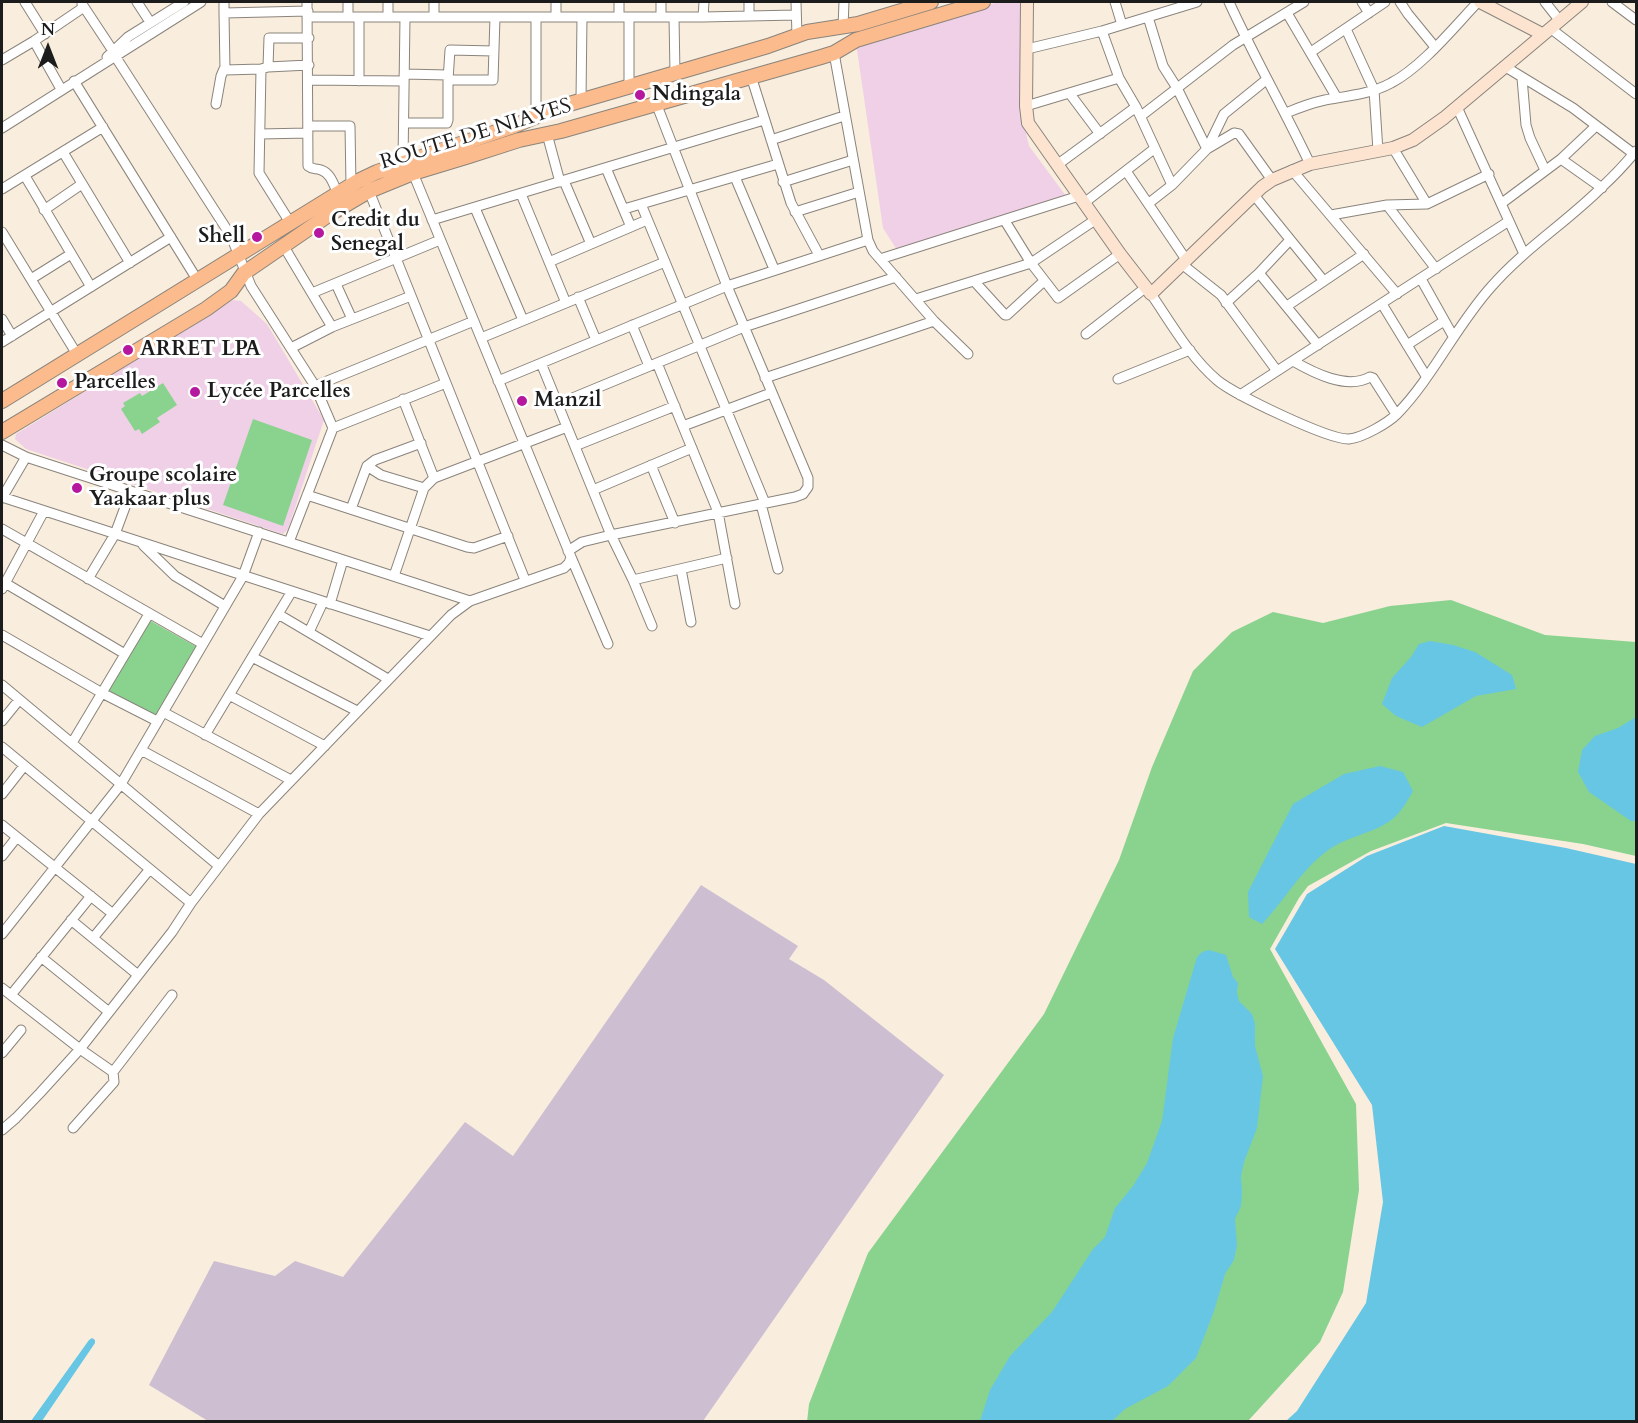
<!DOCTYPE html>
<meta charset="utf-8">
<style>
body{margin:0}
#map{position:relative;width:1638px;height:1423px;overflow:hidden;background:#f9eddd;font-family:Cardo,serif}
canvas{display:block}
.frame{position:absolute;inset:0;border:3px solid #1c1c1c;pointer-events:none}
.north{position:absolute;left:18px;top:18px;width:60px;height:60px;-webkit-text-stroke:4px #fff;paint-order:stroke;rotate:0deg;font-size:16px;font-weight:700;line-height:24px;text-align:center;color:#1c1c1c}
.north::after{content:'';display:block;margin:auto;width:21px;height:27px;background:#1c1c1c;clip-path:polygon(50% 0,100% 100%,50% 72%,0 100%)}
</style>
<div id="map">
<canvas width="1638" height="1423"></canvas>
<div class="frame"></div>
<div class="north">N</div>
</div>
<script>
const g = document.querySelector('canvas').getContext('2d');
g.lineJoin = 'round';
function fillPath(path, color) { g.fillStyle = color; g.fill(path, 'evenodd'); }
function strokePath(path, color, width, dash) { g.strokeStyle = color; g.lineWidth = width; g.lineCap = dash ? 'butt' : 'round'; g.setLineDash(dash || []); g.stroke(path); }
function label(font, color, halo, rows, align = 'center') {
  g.font = font + ' Cardo,serif'; g.lineWidth = 6; g.setLineDash([]); g.textBaseline = 'middle'; g.strokeStyle = halo; g.fillStyle = color; for (const [text, x, y, turn = 0] of rows) {
    g.save(); g.translate(x, y); g.rotate((+turn || 0) * Math.PI / 180); g.textAlign = isNaN(turn) ? turn : align; if (halo) g.strokeText(text, 0, 0); g.fillText(text, 0, 0); g.restore();
  }
}
fillPath(new Path2D(`
 M998 2H1024L1019 103 1029 146 1066 196 897 250 883 228 856 43Z
 M233 300 241 301 267 324 324 420 288 529 283 534 26 449 15 439 16 434Z`), '#efd0e6');
fillPath(new Path2D(`
 M701 885 798 946 789 959 824 980 944 1075 703 1421H208L149 1385 214 1261 275 1276 295 1261 343 1277 465 1122 513 1156Z`), '#cdbed2');
fillPath(new Path2D(`
 M163 383 177 405 157 418 160 422 142 434 139 429 135 431 121 409 125 406 123 403 140 393 142 396Z
 M253 419 312 440 283 526 223 505Z
 M1451 600 1545 635 1636 642V856L1583 844 1446 823 1371 851 1308 886 1299 898 1270 949 1356 1104 1359 1190 1343 1292 1320 1342 1248 1421 807 1422 809 1404 868 1253 1044 1014 1119 860 1152 767 1193 671 1232 632 1273 612 1323 623 1390 606Z
 M149 620 197 647 156 718 108 690Z`), '#8ad38f');
fillPath(new Path2D(`
 M1430 641 1453 645 1475 652 1512 675 1516 689 1476 696 1422 727 1396 716 1382 704 1392 678 1411 657 1419 644Z
 M1636 717V821H1631L1589 792 1578 772 1582 750 1595 736 1618 728Z
 M1380 766 1403 772 1413 791C1407 802 1400 814 1390 821 1371 834 1345 837 1327 851 1300 871 1285 900 1262 924L1249 917 1248 892 1293 804 1344 774Z
 M1444 826 1566 848 1636 864V1421H1286L1297 1411 1366 1303 1383 1202 1372 1105 1275 949 1307 894 1367 856Z
 M1209 950 1226 955 1233 977 1238 983 1237 993 1239 1001 1252 1014 1255 1024V1046L1263 1076 1257 1128 1244 1162 1241 1176 1242 1192 1241 1206 1235 1219 1237 1245 1234 1260 1225 1274 1214 1311 1196 1358 1168 1386 1125 1409 1112 1421H980L990 1390 1010 1356 1052 1312 1093 1249 1105 1237 1115 1208 1133 1186 1147 1163 1162 1121 1173 1038 1197 957 1202 952Z
 M92 1338 95 1340V1343L42 1421H31L89 1340Z`), '#66c6e4');
const street = new Path2D(`
 M25 2 45 34
 M137 2 150 22
 M224 2V13L308 11
 M307 2 308 166C313 170 315 168 321 170 331 173 334 186 338 194
 M388 2V17
 M434 2V17
 M556 2V17
 M619 2V17
 M661 2V17
 M796 2 797 36
 M1115 2 1122 25
 M1229 2C1254 57 1284 109 1310 164
 M1362 2 1369 13
 M1400 2 1408 14 1435 47
 M1545 2 1560 21
 M1612 2 1636 20
 M82 4 113 51
 M224 13 225 70 261 69 268 67 269 38H309
 M1287 13 1337 98
 M749 16V2
 M309 17H703L796 15
 M348 17V2
 M629 17V87
 M674 17 675 74
 M703 17 704 2
 M1148 17 1163 66 1177 88 1207 149
 M843 27 844 2
 M1550 28 1636 94
 M1346 29 1374 90 1378 151
 M1102 31 1119 78 1136 107 1172 185
 M34 41 61 89
 M1027 49 1102 31 1197 2
 M494 51 450 50 448 80H493L495 17
 M1311 52 1385 2
 M834 53 868 240 873 251 934 321 968 354
 M115 56 231 236 251 286 315 386 333 428 289 542
 M107 57 128 37 184 2
 M2 60 34 41 84 7
 M1504 66 1573 108 1634 154
 M268 67 309 65
 M261 69 259 173 291 224
 M404 74 448 75
 M751 76 791 203 819 255
 M1522 78 1526 125 1530 138 1545 170
 M309 80 404 81
 M74 81 198 281
 M359 81V17
 M1070 94 1100 134
 M581 100 582 17
 M216 104 221 76 224 69
 M1026 106 1119 78
 M1457 107 1524 254
 M1286 113C1298 108 1311 103 1325 100 1347 96 1371 94 1391 83 1422 67 1454 27 1478 2
 M1141 116 1233 45 1304 2
 M536 117V17
 M405 123H447L448 120V80
 M308 126H350L351 186
 M2 128 201 2
 M260 134 308 133
 M547 134 560 182
 M771 140 844 116
 M1393 148 1427 204
 M1207 149 1224 114 1266 80
 M63 152 130 263
 M1561 159 1602 188
 M403 163 405 17
 M1057 165 1136 107
 M606 168 631 227
 M1292 170 1397 294
 M1126 171 1187 261
 M25 176 91 287
 M735 177 774 269
 M564 181 591 244
 M783 182 853 160
 M2 189 103 127
 M369 191 525 580
 M521 194 566 303
 M1254 195 1323 280
 M1084 203 1154 149
 M1149 203 1172 185 1207 149 1234 133 1239 134 1272 180
 M1502 203 1561 159 1596 126
 M641 204 765 503
 M1387 205 1436 269
 M475 208 523 320
 M624 209 778 164
 M44 210 82 184
 M795 212 859 192
 M1331 215 1387 205 1427 204 1489 174
 M432 220 764 120
 M1005 221 1031 263 1058 298 1120 254
 M2 232 78 356
 M283 245 332 327
 M880 259 1079 196
 M549 262 647 220
 M1183 265 1221 295 1277 371
 M1259 273 1318 345
 M31 279 71 254
 M1421 279 1453 336
 M974 281 1005 315H1007L1044 281
 M336 284 352 319
 M312 293 440 240
 M1151 294C1171 323 1190 357 1217 380 1233 394 1329 440 1349 439 1362 438 1388 423 1397 414 1433 377 1456 326 1491 287 1524 249 1567 222 1602 187 1614 176 1626 163 1636 151
 M578 297 596 340
 M916 299 1031 263 1095 220
 M1226 303 1259 273 1290 240
 M1382 304 1426 376
 M1287 306 1364 254
 M2 319 12 336
 M632 325 649 366
 M1086 334 1145 288
 M481 338 665 262
 M2 342 171 237
 M1407 345 1444 321
 M291 348 332 327 411 296
 M1293 361C1314 373 1347 390 1370 377L1373 378 1396 414
 M541 363 611 535 633 580 652 626
 M657 363 718 512 735 604
 M765 378 934 321
 M1118 379 1190 350
 M498 381 727 286 868 240
 M315 386 474 321
 M1240 395 1509 221
 M403 399 434 478
 M558 404 744 327 896 277
 M683 426 771 393
 M333 428 446 383
 M2 445 26 457 470 601
 M575 446 675 406
 M651 465 675 523
 M367 466 381 475 424 488
 M593 490 692 448
 M307 495 467 547 474 548 508 536
 M2 497 430 636
 M2 498 26 457
 M761 504 778 569
 M351 509 367 466 375 460 421 443
 M2 529 203 644
 M143 545 175 576 225 606
 M568 551 582 542 611 535 795 497 803 494 808 487V478L727 286 656 103
 M571 557 608 644
 M681 569 691 622
 M394 576 424 488 434 478 567 427
 M88 579 115 534 131 491
 M633 580 727 558
 M5 583 125 654
 M2 589 44 511
 M330 604 343 560
 M278 614 388 679
 M309 632 323 602
 M2 635 102 693 157 721
 M252 657 357 711
 M2 685 219 866
 M229 695 325 746
 M163 712 291 780
 M2 721 19 700
 M205 735 292 591
 M72 743 149 614
 M2 747 191 903
 M141 750 259 814
 M2 794 24 766
 M2 825 113 914
 M2 856 17 837
 M71 920 138 975
 M2 934 121 784 243 576 259 532
 M93 938 150 869
 M41 957 109 1012
 M2 988 80 1049 113 1072 172 995
 M11 995 91 896
 M2 1053 21 1030
 M73 1128 114 1082 113 1072
 M2 1130 16 1118 40 1093 80 1049 172 932 191 903 259 814 451 615 470 601 564 568 569 563 571 557 413 173`);
const secondary = new Path2D(`
 M1027 2 1026 106 1028 123 1120 254 1151 294 1262 187 1272 180 1310 164 1393 148 1413 140 1444 118 1582 2
 M1480 2 1542 34`);
const primary = new Path2D(`
 M2 401 358 181 377 172 514 126 559 107 768 46 807 32 858 24 931 2
 M2 432 206 309 231 291 244 273 330 214 369 191 413 173 469 156 519 140 561 131 821 57 834 53 856 40 983 2`);
strokePath(street, '#8a847c', 11);
strokePath(secondary, '#8a847c', 14);
strokePath(primary, '#8a847c', 16);
strokePath(street, '#fff', 9);
strokePath(secondary, '#fde4d1', 12);
strokePath(primary, '#fbbb8c', 14);
for (const [x, y, r, color] of [
 [640,95,6,"#b5179e"],
 [319,233,6,"#b5179e"],
 [257,237,6,"#b5179e"],
 [128,350,6,"#b5179e"],
 [62,383,6,"#b5179e"],
 [195,392,6,"#b5179e"],
 [522,401,6,"#b5179e"],
 [77,488,6,"#b5179e"]
]) { const dot = new Path2D(); dot.arc(x, y, r, 0, 2 * Math.PI); g.fillStyle = color; g.fill(dot); strokePath(dot, '#fff', 2); }
label('bold 21px', '#1c1c1c', '#fff', [
 ["Ndingala",652,95],
 ["Credit du",331,221],
 ["Senegal",331,245],
 ["Shell",245,237,"right"],
 ["ARRET LPA",140,350],
 ["Parcelles",74,383],
 ["Lycée Parcelles",207,392],
 ["Manzil",534,401],
 ["Groupe scolaire",89,476],
 ["Yaakaar plus",89,500]
], 'left');
label('21px', '#1c1c1c', '#fff', [
 ["ROUTE DE NIAYES",476,135,-17]
]);
</script>
